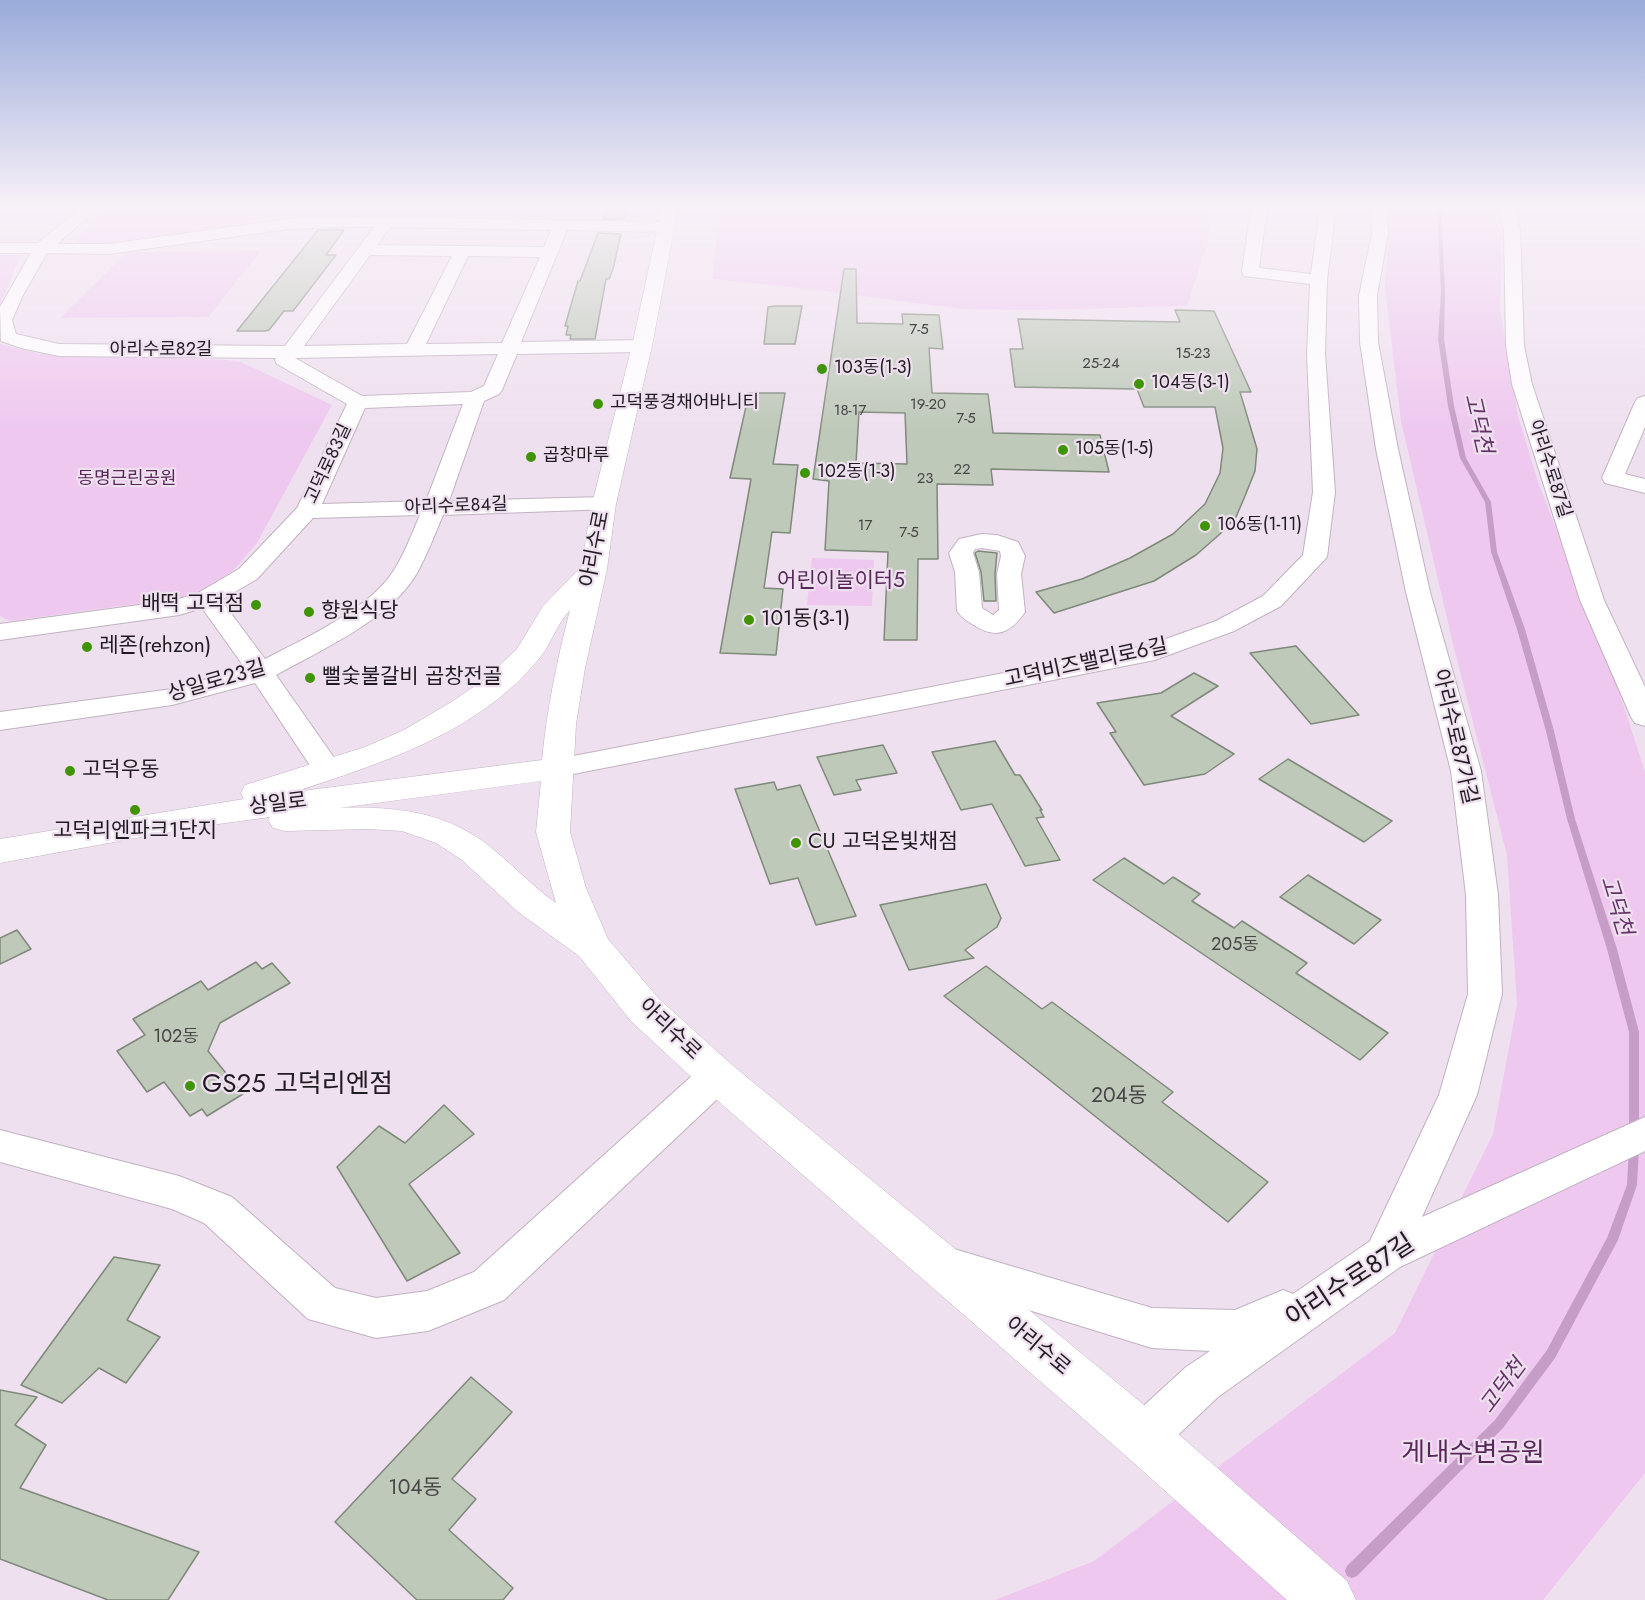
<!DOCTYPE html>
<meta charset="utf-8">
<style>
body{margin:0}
canvas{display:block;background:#efe0ef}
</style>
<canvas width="1645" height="1600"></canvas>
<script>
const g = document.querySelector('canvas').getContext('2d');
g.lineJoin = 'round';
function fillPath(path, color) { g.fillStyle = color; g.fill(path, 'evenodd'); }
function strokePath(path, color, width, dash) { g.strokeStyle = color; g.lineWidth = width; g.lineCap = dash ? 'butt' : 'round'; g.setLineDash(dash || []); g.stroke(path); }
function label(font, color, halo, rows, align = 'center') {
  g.font = font + ' Jost,"Noto Sans KR",sans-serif'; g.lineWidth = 4.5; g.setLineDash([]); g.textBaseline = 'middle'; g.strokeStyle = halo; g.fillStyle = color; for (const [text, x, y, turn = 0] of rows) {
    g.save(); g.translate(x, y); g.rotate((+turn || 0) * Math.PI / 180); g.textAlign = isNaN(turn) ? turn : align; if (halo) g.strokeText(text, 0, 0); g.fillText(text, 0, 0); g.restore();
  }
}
fillPath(new Path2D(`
 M106 208H631L626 222 292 219 95 246 74 242Z
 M718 208H1214L1206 247 1187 306 1032 310 961 309 818 290 713 279Z
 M1390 208H1497L1502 261 1500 309 1518 416 1538 482 1618 688 1645 772V1473L1543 1600H995L1094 1561 1395 1333 1493 1134 1517 1004 1507 855 1453 644 1401 421 1385 288Z
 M261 251 208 317 60 318 127 252Z
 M0 255H21L0 305Z
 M0 344 40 354 227 360 241 362 332 405 257 543 233 571 196 594 172 599 10 621 0 616Z
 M812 558 874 560 872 606 807 605Z`), '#eec8ef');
fillPath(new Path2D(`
 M1437 208H1441L1445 292 1444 339 1454 406 1466 458 1491 502 1497 552 1525 629 1554 731 1575 819 1617 949 1639 1032V1131L1638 1134 1634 1135 1630 1134 1629 1131V1032L1607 949 1567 819 1546 731 1517 629 1491 552 1485 502 1460 458 1448 406 1438 339 1441 292Z
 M1634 1142 1638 1144 1639 1147 1637 1185 1618 1240 1555 1358 1503 1428 1357 1576 1352 1578 1347 1576 1345 1571 1347 1566 1495 1420 1547 1350 1607 1238 1627 1185 1629 1147 1630 1144Z`), '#c59dc6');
const building = new Path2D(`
 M608 208H628L624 219H603Z
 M318 230H344L326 255H336L293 311H284L269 330 265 331H237Z
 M598 233 621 234 613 269 609 279H606L595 339H570L571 335H566L568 326H565L578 281H580Z
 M844 269H856L857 323 903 324 902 314 939 315 943 349 929 348 932 393 988 394 993 433 1100 435 1109 472 991 469 993 485 937 484 938 559H918L917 640H884L888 552 825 550 829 481 813 479ZM859 412 905 413 907 464 856 463Z
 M775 306H802L795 344H764L768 307Z
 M1175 310 1214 311 1251 392H1240L1257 449 1255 471 1245 496 1236 517 1220 534 1196 555 1154 581 1054 613 1036 592 1082 579 1130 558 1173 534 1205 504 1220 473 1223 448 1215 407H1144L1137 389 1015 387 1010 349H1023L1018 319 1180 322Z
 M749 393H785L773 464 798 465 790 533 772 532 764 588 783 589 776 655 720 653 751 479 730 478Z
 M978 551 997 553 995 574 996 601H984L981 572 975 553Z
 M1296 646 1359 715 1311 724 1250 653Z
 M1194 673 1218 686 1171 716 1234 754 1205 774 1144 785 1110 733 1116 732 1097 703 1161 693Z
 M995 741 1015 775H1020L1042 810H1040L1044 817 1036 818 1060 860 1025 866 992 804 961 810 932 752Z
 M883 745 897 773 856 780 861 790 834 795 817 757Z
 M1288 759 1392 821 1364 842 1259 779Z
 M774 782 777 790 800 785 856 916 816 925 798 878 770 884 735 789Z
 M1124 858 1164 884 1173 877 1200 894 1192 901 1234 928 1242 921 1307 963 1296 973 1388 1033 1360 1060 1093 880Z
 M1308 875 1381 920 1354 944 1280 897Z
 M986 884 1001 918 997 927 965 950 974 958 909 970 880 905Z
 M17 930 31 949 0 964V938Z
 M256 962 262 969 272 963 290 983 220 1023 208 1051 243 1094 207 1116 202 1109 190 1116 164 1082 147 1092 117 1051 145 1035 133 1019 201 981 208 990Z
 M986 966 1042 1009 1052 1002 1173 1092 1162 1102 1268 1182 1228 1222 944 996Z
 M444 1105 474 1134 409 1184 460 1253 407 1281 337 1167 379 1126 405 1143Z
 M114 1257 160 1265 127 1320 160 1337 126 1383 99 1368 62 1403 21 1385Z
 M471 1377 512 1412 452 1479 476 1499 449 1530 513 1588 503 1600H417L335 1522Z
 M0 1390 37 1397 15 1425 46 1445 20 1488 199 1552 168 1600H108L0 1559Z`);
fillPath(building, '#bec9b9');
strokePath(building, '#7f897b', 1.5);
const minor = new Path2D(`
 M81 208H98L57 244H109L288 219 341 217 666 222 674 227 666 232 567 230 521 342 642 340 649 342 651 346 649 350 642 352 517 354 502 390 499 394 484 401 449 501 604 497 612 499 615 504 612 509 443 515C435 534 427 555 417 573 391 619 321 650 276 675L342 769 337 776 327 778 317 776 255 683 172 705 0 730V712L172 689 245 668 202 608 179 615 0 640V624L176 600 198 593 239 569 297 508 347 404 277 364 275 360 276 358 59 356 21 348 1 341 0 307 31 253H0V243H38ZM341 227H374L285 346 59 344 16 334 12 320 23 295 47 253 109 254 288 229ZM390 227 551 230 544 247 377 245ZM370 255 452 256 407 344 304 346ZM468 256 540 257 502 343 426 344ZM498 354 484 386 471 392 362 396 295 358ZM463 404 426 501 322 504 365 408ZM420 515C412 533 405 553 394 570 370 609 305 638 265 659L221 600 257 579 313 518Z
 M1251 208H1267L1259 268 1311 274 1320 208H1336L1327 280 1325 354 1335 492 1327 557 1281 606 1234 631 1155 660 558 777 548 775 543 768 548 761 558 759 1149 645 1216 621 1263 596 1303 555 1313 492 1307 354 1310 284 1244 276 1242 272Z
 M1370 208H1386L1388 233 1377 296 1378 342 1398 449 1430 592 1481 771 1498 895 1502 994 1477 1095 1422 1217 1645 1117V1151L1400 1267 1218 1397 1159 1453 1143 1460 1127 1453 1120 1437 1127 1421 1186 1367 1210 1351 1152 1348 954 1287 939 1281 933 1268 939 1255 954 1249 1152 1308 1235 1310 1283 1290 1293 1294 1370 1241 1439 1095 1468 994 1466 895 1451 771 1406 592 1376 449 1360 342 1359 296 1372 233Z
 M1499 208H1515L1520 229 1524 346 1532 384 1604 600 1645 687V726L1635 723 1631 717 1580 600 1512 384 1506 346 1504 229Z
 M1645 396V427L1625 474 1645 479V493L1605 483 1602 478 1635 402 1638 398Z
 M982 534 997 535 1018 542 1025 556 1021 574 1025 612C1009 635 995 639 972 624 966 620 961 617 957 611L955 572 949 553 959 539ZM982 548 1000 551 1001 556 997 574 999 610 993 615 982 608 979 572 973 553 975 549Z
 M717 1061 730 1065 735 1076 730 1087 504 1300 428 1331 376 1338 308 1319 204 1223 172 1209 0 1162V1130L179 1176 232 1197 335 1288 376 1298 427 1291 474 1272 704 1065Z`);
const major = new Path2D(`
 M662 208H678L652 346 616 504 607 569 585 668 576 724 570 832 586 888 608 939 659 999 731 1064 1161 1419 1347 1581 1356 1600H1287L1125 1455 703 1088 631 1021 579 956 517 911 462 860 436 843 402 831 368 829 285 831 273 828 268 820 270 817 196 827 0 863V839L244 799 241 793 245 785 365 747 404 730 453 701 485 679 517 649 543 606 581 567 592 504 632 346ZM570 610C557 660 547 709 542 760L294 792C382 763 476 734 538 660 551 645 556 625 570 610ZM541 781 536 832 556 903C532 886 512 864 489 846 445 811 393 806 339 808Z`);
strokePath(minor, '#c0b2c0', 2);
strokePath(major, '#c0b2c0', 1);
fillPath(minor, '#fff');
fillPath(major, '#fff');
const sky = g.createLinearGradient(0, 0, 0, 432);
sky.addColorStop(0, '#9aabda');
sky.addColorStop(0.48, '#f8f1f8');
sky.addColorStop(1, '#f8f1f800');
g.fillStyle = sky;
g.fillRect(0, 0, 1645, 432);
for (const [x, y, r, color] of [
 [822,369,6,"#3f9402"],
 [1139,384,6,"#3f9402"],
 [598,404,6,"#3f9402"],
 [1063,450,6,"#3f9402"],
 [531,457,6,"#3f9402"],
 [805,473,6,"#3f9402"],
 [1205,526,6,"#3f9402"],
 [256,605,6,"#3f9402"],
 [309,612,6,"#3f9402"],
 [749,620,6,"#3f9402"],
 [87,647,6,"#3f9402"],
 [310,678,6,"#3f9402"],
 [70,771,6,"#3f9402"],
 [135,810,6,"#3f9402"],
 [796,843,6,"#3f9402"],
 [190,1086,6,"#3f9402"]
]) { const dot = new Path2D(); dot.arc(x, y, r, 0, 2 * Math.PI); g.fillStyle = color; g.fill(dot); strokePath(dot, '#efe0ef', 2); }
label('15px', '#484647', null, [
 ["7-5",919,330],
 ["15-23",1193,354],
 ["25-24",1101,364],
 ["19-20",928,405],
 ["18-17",850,411],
 ["7-5",966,419],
 ["22",962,470],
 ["23",925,479],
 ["17",865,526],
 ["7-5",909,533]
]);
label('18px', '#201b21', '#efe0ef', [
 ["아리수로82길",161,351],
 ["고덕로83길",329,464,-65],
 ["아리수로87길",1549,469,72],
 ["아리수로84길",456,507,-2]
]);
label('18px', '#201b21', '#efe0ef', [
 ["103동(1-3)",834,369],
 ["104동(3-1)",1151,384],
 ["고덕풍경채어바니티",610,404],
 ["105동(1-5)",1075,450],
 ["곱창마루",543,457],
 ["102동(1-3)",817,473],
 ["106동(1-11)",1217,526]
], 'left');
label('18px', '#58285b', '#efe0ef', [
 ["동명근린공원",127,480]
]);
label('18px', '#484647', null, [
 ["205동",1235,946],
 ["102동",176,1038]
]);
label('21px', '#201b21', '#efe0ef', [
 ["아리수로",596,549,-79],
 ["고덕비즈밸리로6길",1086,664,-12],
 ["상일로23길",217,682,-16],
 ["아리수로87가길",1454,737,77],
 ["상일로",278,805,-7],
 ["아리수로",669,1030,44],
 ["아리수로",1037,1347,40]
]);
label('21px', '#58285b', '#efe0ef', [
 ["어린이놀이터5",841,582]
]);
label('21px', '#201b21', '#efe0ef', [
 ["배떡 고덕점",244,605,"right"],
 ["향원식당",321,612],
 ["101동(3-1)",761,620],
 ["레존(rehzon)",99,647],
 ["뻘숯불갈비 곱창전골",322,678],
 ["고덕우동",82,771],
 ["고덕리엔파크1단지",135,832,"center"],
 ["CU 고덕온빛채점",808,843]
], 'left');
label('21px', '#484647', null, [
 ["204동",1119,1097],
 ["104동",415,1489]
]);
label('italic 22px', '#643367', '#efe0ef', [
 ["고덕천",1477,424,77],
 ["고덕천",1615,906,73],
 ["고덕천",1504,1387,-53]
]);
label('26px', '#201b21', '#efe0ef', [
 ["GS25 고덕리엔점",202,1086]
], 'left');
label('26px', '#201b21', '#efe0ef', [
 ["아리수로87길",1351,1282,-33]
]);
label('26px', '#58285b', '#efe0ef', [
 ["게내수변공원",1473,1455]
]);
</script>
